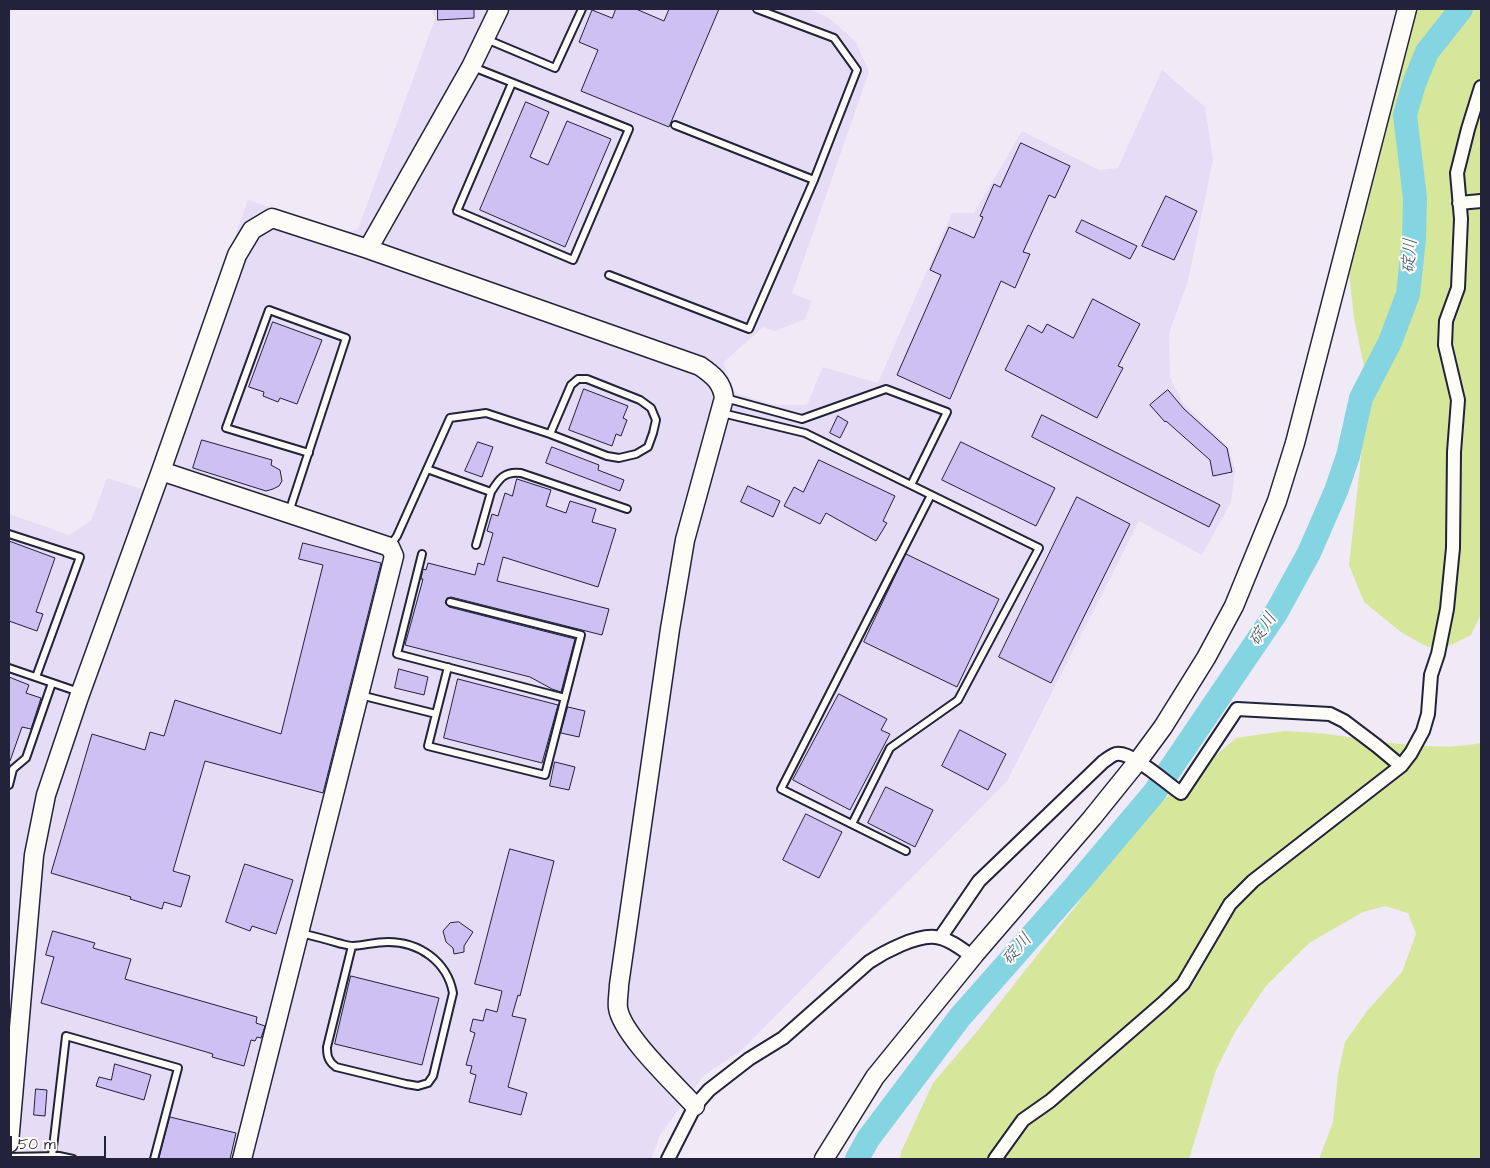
<!DOCTYPE html>
<meta charset="utf-8">
<style>
body{margin:0}
#map{position:relative;width:1490px;height:1168px;overflow:hidden;background:#efeaf6;font-family:"Architects Daughter",sans-serif}
canvas{display:block}
.frame{position:absolute;inset:0;border:10px solid #22223b;pointer-events:none}
.scale{position:absolute;left:10px;top:1136px;width:96px;height:22px;box-sizing:border-box;border:2px solid #22223b;border-top:0;padding-left:6px;font-size:15px;line-height:18px;white-space:nowrap;color:#22223b;-webkit-text-stroke:4px #fdfcf7;paint-order:stroke}
</style>
<div id="map">
<canvas width="1490" height="1168"></canvas>
<div class="frame"></div>
<div class="scale">50 m</div>
</div>
<script>
const g = document.querySelector('canvas').getContext('2d');
g.lineJoin = 'round';
function fillPath(path, color) { g.fillStyle = color; g.fill(path, 'evenodd'); }
function strokePath(path, color, width, dash) { g.strokeStyle = color; g.lineWidth = width; g.lineCap = dash ? 'butt' : 'round'; g.setLineDash(dash || []); g.stroke(path); }
function label(font, color, halo, rows, align = 'center') {
  g.font = font + ' "Architects Daughter","Klee One",sans-serif'; g.lineWidth = 4; g.setLineDash([]); g.textBaseline = 'middle'; g.strokeStyle = halo; g.fillStyle = color; for (const [text, x, y, turn = 0] of rows) {
    g.save(); g.translate(x, y); g.rotate((+turn || 0) * Math.PI / 180); g.textAlign = isNaN(turn) ? turn : align; if (halo) g.strokeText(text, 0, 0); g.fillText(text, 0, 0); g.restore();
  }
}
fillPath(new Path2D(`
 M432 9H808L829 18 856 42 869 72 792 293 812 301 805 319 775 331 763 327 723 363 735 393 774 405H807L823 367 878 383 952 213H974L1022 131 1099 170 1118 168 1162 70 1205 107 1213 160 1188 281 1169 333 1170 377 1183 403 1229 448 1235 470 1231 502 1202 555 1139 521 1007 781 741 1051 704 1075 660 1135 651 1159H9V514L69 535 91 521 107 478 144 490 248 200 344 232 358 229 435 19Z`), '#e5ddf5');
fillPath(new Path2D(`
 M1413 9H1481V614L1471 635 1449 646 1428 647 1402 633 1364 602 1349 565 1360 467 1367 381 1354 318 1348 263Z
 M1284 731C1303 732 1322 733 1341 736 1388 742 1434 752 1481 743V1159H1319L1333 1122 1338 1074 1345 1042 1367 1011 1402 972 1416 934 1408 913 1385 906 1363 912 1309 943 1265 987 1235 1032 1216 1070 1189 1159H900L901 1152 933 1083 979 1029 1079 902 1129 829 1236 738Z`), '#d6e79b');
strokePath(new Path2D(`
 M857 1159 868 1139 960 1017 1073 889 1154 793 1276 613 1309 553 1336 491 1348 456 1361 398 1390 342 1408 294 1414 239 1415 198 1405 115 1414 84 1427 52 1461 9`), '#84d4e1', 24);
const building = new Path2D(`
 M438 9H474V18L438 20Z
 M616 9H636L664 21 669 9H719L669 127 581 91 598 50 579 42 592 10 612 18Z
 M526 102 549 112 530 157 548 165 567 121 611 139 565 247 480 210Z
 M1021 143 1070 166 1055 198 1049 195 1023 252 1030 254 1015 288 1001 281 950 399 897 375 941 275 930 270 949 227 974 238 983 217 980 216 994 184 1000 187Z
 M1166 196 1197 211 1174 260 1142 246Z
 M1082 220 1137 246 1130 259 1076 232Z
 M1093 299 1140 324 1118 366 1123 368 1097 418 1005 370 1028 325 1042 333 1047 324 1073 338Z
 M273 322 322 340 297 404 280 398 278 402 263 396 264 392 249 387Z
 M584 389 628 406 623 418 627 420 621 436 616 434 612 446 569 430Z
 M1168 390 1184 409 1227 448 1232 472 1213 476 1210 460 1166 421 1165 422 1150 405Z
 M1042 415 1220 505 1209 527 1032 437Z
 M838 416 848 422 840 438 830 433Z
 M202 440 272 460 271 465 280 470 282 481 279 486 273 489 266 491 193 468Z
 M478 442 493 447 482 477 465 471Z
 M961 442 1055 488 1036 526 942 480Z
 M552 447 599 465 598 470 624 480 620 491 546 463Z
 M819 460 895 496 883 521 887 523 876 541 826 513 820 524 784 506 794 487 803 492Z
 M517 479 551 490 546 506 566 513 570 501 596 509 592 522 616 529 598 587 503 557 497 581 609 609 602 635 451 597 447 598 445 603 449 607 575 639 561 692 552 689 530 677 405 645 423 579H421L423 569 426 570 428 563 475 575 478 563 484 565 493 533 487 531 492 514 498 516 505 493 512 496Z
 M748 486 780 501 773 517 741 502Z
 M1077 497 1130 524 1051 683 999 657Z
 M9 541 55 558 36 612 43 614 37 631 9 621Z
 M303 543 381 563 323 793 205 761 173 871 190 876 181 907 164 902 162 909 130 899 131 897 51 873 92 734 145 750 150 732 164 736 175 700 281 734 323 565 299 559Z
 M906 554 999 599 957 687 864 642Z
 M399 669 428 677 424 695 395 688Z
 M9 677 29 685 26 693 41 698 31 729 22 727 10 761H9Z
 M458 679 558 705 542 763 444 738Z
 M839 694 887 719 881 730 890 734 850 810 793 780Z
 M568 707 585 711 579 737 561 733Z
 M960 730 1006 754 988 790 942 766Z
 M555 762 575 767 569 790 550 786Z
 M886 787 933 810 915 847 868 823Z
 M806 814 842 832 819 878 783 860Z
 M510 849 554 861 520 996 518 995 512 1016 526 1019 508 1087 527 1093 521 1115 469 1102 476 1075 470 1073 472 1066 466 1065 475 1033 470 1031 473 1019 483 1021 486 1009 497 1012 502 991 475 984Z
 M245 864 293 880 276 934 252 926 250 931 226 922Z
 M459 922 473 932 464 946V952L454 954 453 948 446 942 443 931 450 923Z
 M53 931 95 943 93 948 131 959 125 979 257 1017 256 1023 265 1026 261 1038 257 1037 255 1041 251 1040 244 1066 212 1057 213 1054 41 1003 54 957 46 955Z
 M351 976 439 998 422 1065 335 1044Z
 M115 1064 151 1075 144 1100 96 1086 99 1077 111 1080Z
 M36 1089 47 1090 45 1116 34 1115Z
 M170 1117 236 1133 230 1159H159Z`);
fillPath(building, '#cdc0f2');
strokePath(building, '#22223b', 1);
const lane = new Path2D(`
 M486 39 555 68 582 9
 M473 67 629 129 573 260 457 211 512 83
 M675 125 814 180
 M609 275 749 329 814 180 857 70 834 38 757 9
 M725 398 802 419 886 389 947 412 911 485
 M722 413 805 433 1039 548 958 700 890 748 852 824
 M427 469 491 492 476 545
 M491 492C499 479 504 471 521 473L627 509
 M289 512 346 338 269 310 226 428 309 453
 M9 534 80 557 36 677
 M390 546 397 536 450 418 486 413 550 434 571 385 578 379H587L640 400 651 408 656 420 653 433 648 447 636 454 619 458 607 456 550 434
 M422 554 397 654 565 698
 M9 668 79 692
 M360 695 436 714 428 746 545 775 581 635 450 602
 M436 714 448 667
 M9 785 13 769 26 758 52 683
 M906 851 781 789 931 495
 M300 933C313 936 325 939 338 943 343 944 348 946 353 946 365 945 376 942 388 942 419 942 447 961 453 993L433 1076 428 1083 418 1086 406 1084 336 1067C328 1061 327 1056 327 1047L352 946
 M52 1156 66 1036 178 1068 154 1159
 M9 1157 59 1156 73 1159`);
const street = new Path2D(`
 M1459 203 1481 201
 M940 938 979 881 1103 762C1107 759 1112 755 1116 754 1132 751 1167 784 1181 793L1237 709 1330 714 1344 721 1377 746 1401 766
 M668 1159 695 1106 709 1090 749 1059 783 1038 869 962C884 952 916 935 935 937 948 938 962 949 973 957
 M995 1159 1023 1120 1050 1101 1163 1003 1183 984 1230 904 1253 881 1401 766 1411 753 1423 731 1428 714 1431 675 1438 654 1447 609 1453 548 1454 452 1458 400 1445 345 1446 321 1458 288 1461 219 1457 173 1468 129 1481 87`);
const secondary = new Path2D(`
 M368 249 471 67 499 9
 M161 471 390 547 394 556 242 1159
 M9 1143 34 855 46 795 79 697 161 471 237 255 252 230 272 218 368 249 700 366C713 375 722 382 724 398L685 540 670 629 619 985C619 992 617 1001 618 1008 622 1035 676 1085 695 1106
 M824 1159 875 1077 975 954 1092 818 1138 761 1163 727 1206 658 1234 606 1277 501 1295 443 1407 9`);
strokePath(lane, '#22223b', 10);
strokePath(street, '#22223b', 16);
strokePath(secondary, '#22223b', 21);
strokePath(lane, '#fdfcf7', 6);
strokePath(street, '#fdfcf7', 12);
strokePath(secondary, '#fdfcf7', 18);
label('italic 18px', '#3f576d', '#fdfcf7', [
 ["碇川",1411,256,-86],
 ["碇川",1264,630,-57],
 ["碇川",1018,950,-49]
]);
</script>
